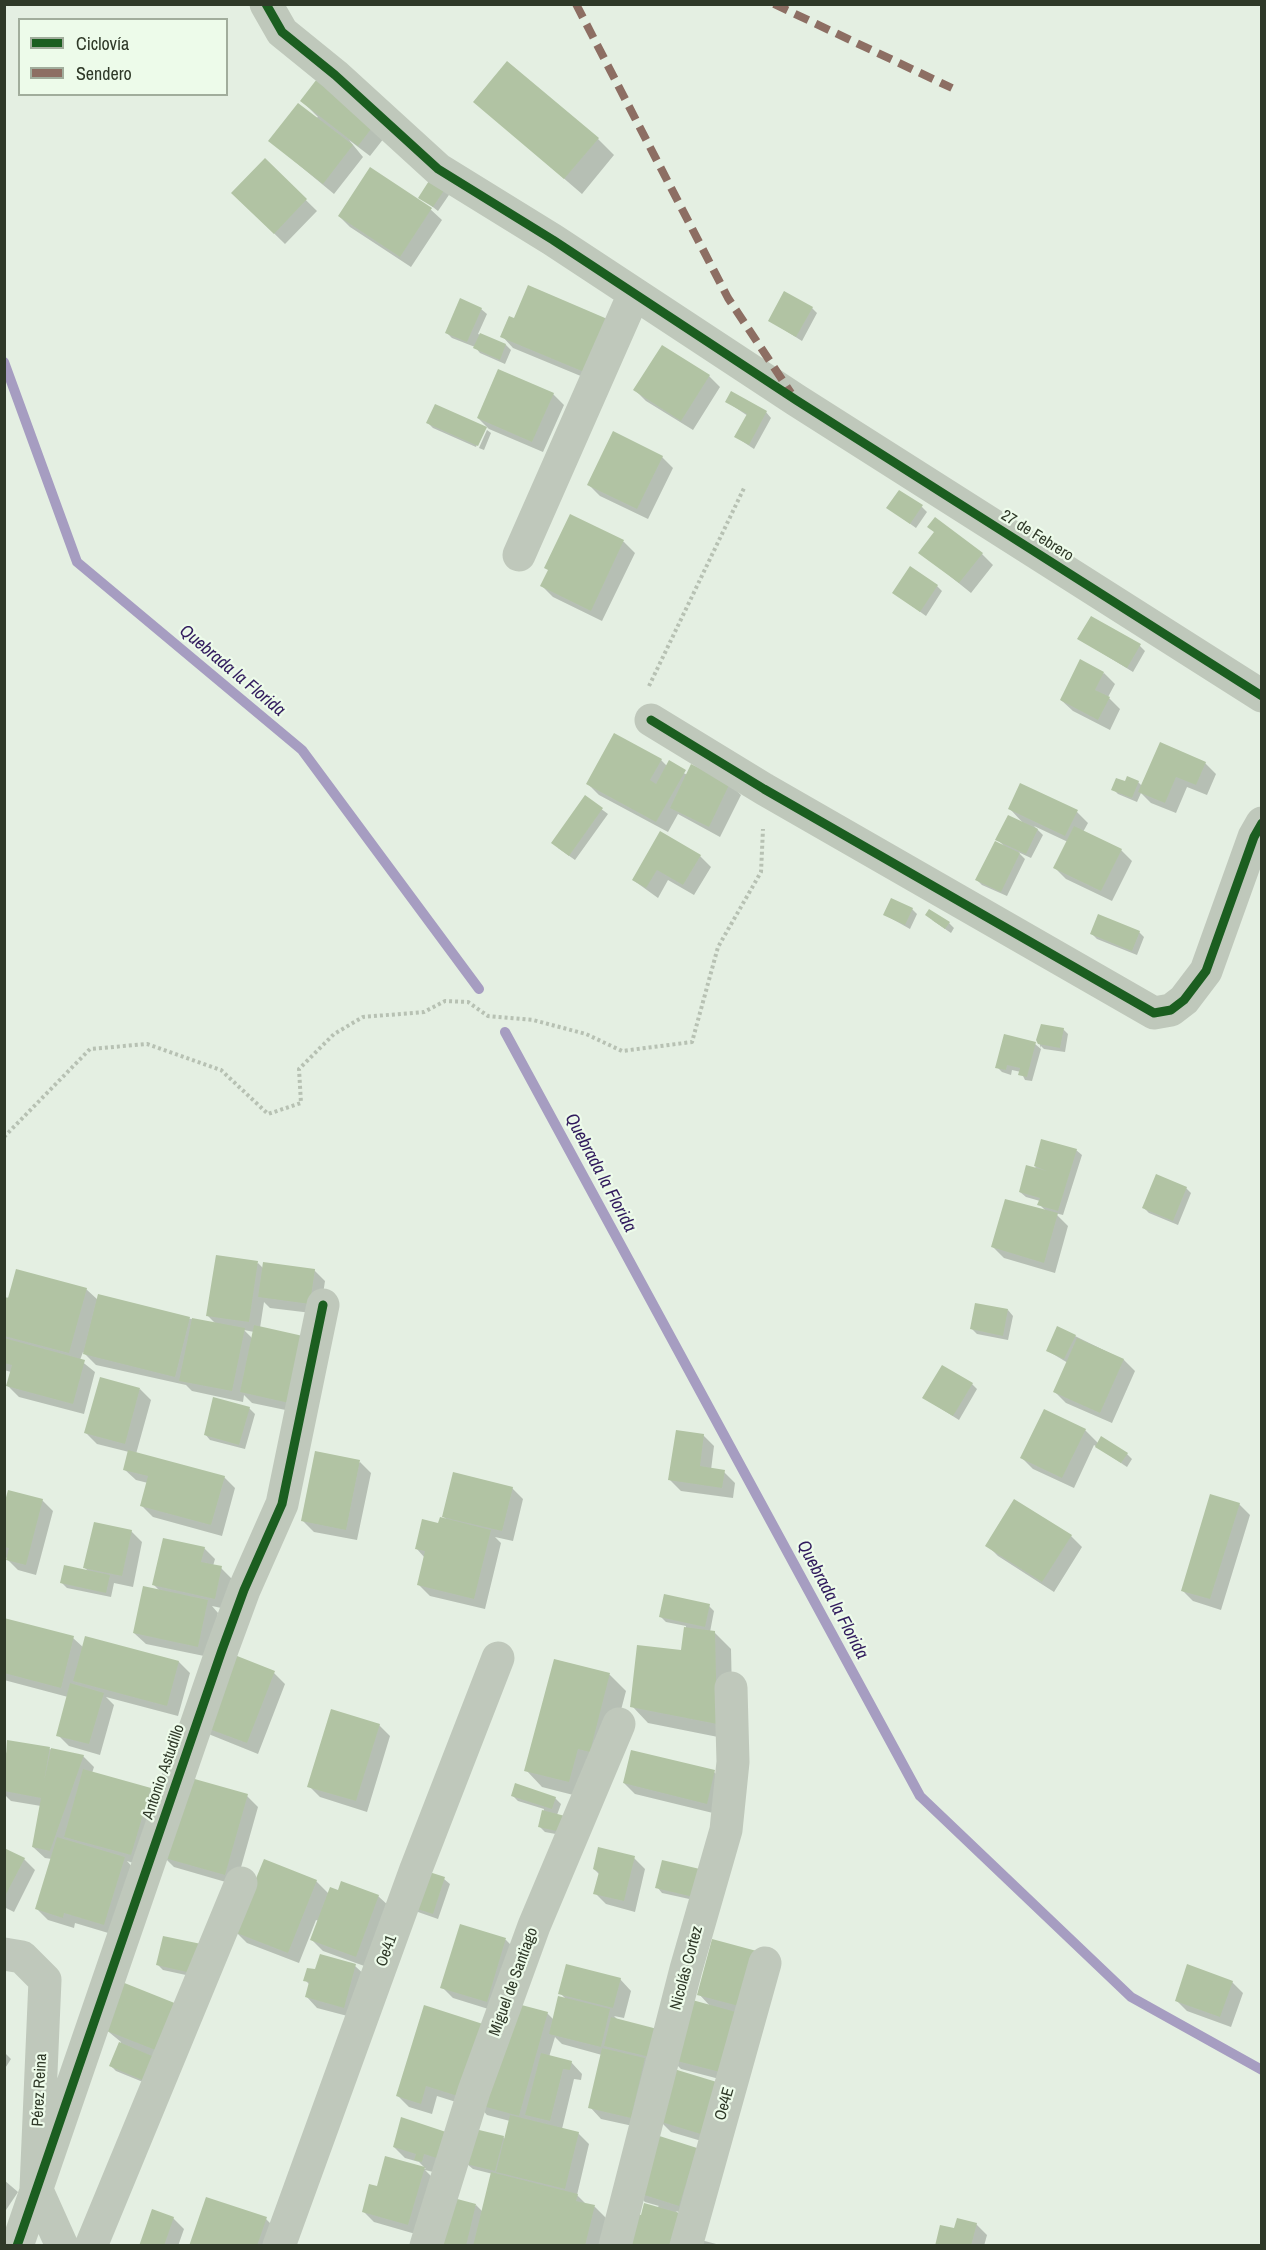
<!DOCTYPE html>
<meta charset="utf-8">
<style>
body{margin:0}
#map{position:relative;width:1266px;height:2250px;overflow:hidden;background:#e4efe2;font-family:"Archivo Narrow",sans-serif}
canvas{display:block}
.frame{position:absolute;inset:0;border:6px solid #2f3928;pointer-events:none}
.legend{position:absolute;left:18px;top:18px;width:210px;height:78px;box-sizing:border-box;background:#edfbea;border:2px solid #a1ad9c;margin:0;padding:8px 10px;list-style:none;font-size:18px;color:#2f3928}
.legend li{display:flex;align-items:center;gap:12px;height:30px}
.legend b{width:30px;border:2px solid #a1ad9c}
</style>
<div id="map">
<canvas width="1266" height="2250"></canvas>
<div class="frame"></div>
<ul class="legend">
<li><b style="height:8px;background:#1b5e20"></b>Ciclovía</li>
<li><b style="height:8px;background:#8d6e63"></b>Sendero</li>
</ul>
</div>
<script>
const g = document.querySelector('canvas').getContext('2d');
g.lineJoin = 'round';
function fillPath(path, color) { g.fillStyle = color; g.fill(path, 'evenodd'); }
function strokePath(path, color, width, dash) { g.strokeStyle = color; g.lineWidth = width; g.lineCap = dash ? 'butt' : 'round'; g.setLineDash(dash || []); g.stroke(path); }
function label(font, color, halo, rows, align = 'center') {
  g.font = font + ' "Archivo Narrow",sans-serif'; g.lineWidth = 4.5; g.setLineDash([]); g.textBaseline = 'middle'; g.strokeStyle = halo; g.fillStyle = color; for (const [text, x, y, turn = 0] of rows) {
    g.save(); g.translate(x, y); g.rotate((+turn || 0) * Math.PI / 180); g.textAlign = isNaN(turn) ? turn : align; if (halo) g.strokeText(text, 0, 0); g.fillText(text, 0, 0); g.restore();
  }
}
fillPath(new Path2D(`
 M302 101 388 133 370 156 349 140 363 157 334 194 270 141 318 117Z
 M475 102 598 139 614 155 582 194Z
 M265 160 317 211 285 244 244 204Z
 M435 175 453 189 438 211 420 197Z
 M429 208 442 220 411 267 350 227 339 216Z
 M812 308 817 313 802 341 770 321Z
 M481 309 487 314 478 334 506 345 511 350 505 364 480 353 475 347 452 338 447 333Z
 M514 320 600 384 513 348 502 336Z
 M709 376 720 387 693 430 646 401 635 390Z
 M553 394 564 405 543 452 489 429 478 418Z
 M727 402 766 412 771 418 754 449 736 437 748 416Z
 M428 423 484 428 476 447 433 428Z
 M487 430 491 433 484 450 479 448Z
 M662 457 673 468 648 519 600 496 589 485Z
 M922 507 927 512 916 528 888 508Z
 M571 516 624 542 635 553 602 621 553 597 542 586Z
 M920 552 982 554 993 565 971 593Z
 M937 586 942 591 926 616 894 593Z
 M1079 639 1140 646 1145 651 1133 672Z
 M1104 673 1115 684 1108 697 1120 709 1110 730 1073 711 1061 700Z
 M661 760 667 766 688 775 730 784 741 795 720 837 678 814 668 832 599 795 588 784Z
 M1205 763 1216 774 1207 795 1187 787 1176 813 1151 803 1141 793 1137 802 1118 794 1113 789 1138 782 1142 786Z
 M585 797 608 814 575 860 558 848Z
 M1010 809 1077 812 1088 823 1083 832 1121 850 1132 861 1112 901 1066 879 1055 868 1068 842 1034 826 1043 835 1031 858 1018 852 1025 859 1007 896 982 885 977 880 1005 847 997 839 1024 824Z
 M660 833 700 856 711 867 694 895 668 880 658 898 633 880Z
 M912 909 917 914 910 929 885 915Z
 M932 920 949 923 954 928 951 933Z
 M1139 932 1144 937 1137 955 1097 939 1092 934Z
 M1063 1029 1068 1034 1065 1052 1044 1049 1041 1046V1048L1038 1040Z
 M1035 1044 1041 1049 1032 1081 1025 1080 1021 1072 1012 1070 1011 1075 1002 1072 997 1067Z
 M1042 1140 1076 1150 1082 1155 1063 1215 1055 1213 1068 1226 1055 1273 1004 1258 993 1247 1047 1212 1039 1204 1040 1201 1026 1197 1020 1192 1035 1169Z
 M1186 1188 1191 1193 1178 1225 1149 1213 1144 1208Z
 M258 1263 263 1268 314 1270 325 1281 320 1314 270 1308 264 1302 260 1328 300 1413 252 1403 244 1395 243 1402 192 1391 186 1385 96 1365 83 1352 80 1360 95 1372 84 1414 19 1397 8 1386 11 1372 4 1370V1298L86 1289 98 1300 216 1324 207 1315ZM244 1330 254 1332 253 1339Z
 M1008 1310 1013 1316 1008 1340 977 1334 972 1329Z
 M1075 1336 1124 1360 1135 1371 1112 1423 1066 1403 1055 1392 1068 1363 1048 1351Z
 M972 1384 977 1389 959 1420 924 1398Z
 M140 1389 151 1400 136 1454 224 1477 235 1488 222 1536 153 1517 142 1506 148 1483 136 1480 124 1469 129 1452 97 1444 86 1433Z
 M249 1408 255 1414 245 1449 210 1440 205 1434Z
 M1085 1430 1098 1443 1127 1454 1132 1459 1127 1467 1094 1445 1074 1488 1033 1469 1022 1458Z
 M703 1435 714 1446 711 1470 724 1472 735 1483 733 1498 681 1491 670 1480Z
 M360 1462 371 1473 357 1540 314 1532 303 1521Z
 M512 1488 523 1499 513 1541 495 1537 501 1543 485 1609 430 1596 419 1585 425 1558 416 1548 439 1525 448 1521 443 1516Z
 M42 1500 53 1511 36 1575 18 1570 7 1559 4 1553V1511Z
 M1239 1504 1250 1515 1221 1610 1193 1601 1182 1590Z
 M131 1531 142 1542 133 1587 114 1583 111 1597 67 1588 62 1583 89 1572 85 1568Z
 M1071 1536 1082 1547 1054 1592 998 1556 987 1545Z
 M204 1548 215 1559 213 1566 221 1568 232 1579 226 1609 212 1606 218 1613 209 1657 146 1644 134 1633 160 1591 154 1585Z
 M709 1606 714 1611 710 1632H714L731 1649 733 1740 648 1723 632 1706 683 1652 686 1626 666 1622 661 1617Z
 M4 1620 73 1638 84 1648 179 1662 190 1673 178 1716 106 1697 114 1705 100 1755 69 1746 58 1735 68 1697 4 1680Z
 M223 1652 274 1673 285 1684 258 1754 206 1733Z
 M556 1660 610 1675 626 1691 606 1767 585 1798 542 1787 526 1770Z
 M379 1725 390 1736 367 1812 320 1797 309 1786Z
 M49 1749 83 1756 94 1767 92 1773 150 1789 161 1800 142 1866 127 1861 135 1870 115 1935 75 1923 74 1928 48 1920 37 1909 52 1859 45 1858 33 1847 41 1806 11 1801 4 1794V1751L7 1753Z
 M714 1772 725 1783 717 1814 635 1794 624 1783Z
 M247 1796 258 1807 236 1885 174 1867 163 1856Z
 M513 1796 555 1798 561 1804 557 1815 566 1836 545 1832 540 1827 544 1809 518 1801Z
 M4 1849 24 1859 35 1870 14 1912 4 1907Z
 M634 1858 645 1869 635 1912 606 1904 595 1893 600 1875 594 1869Z
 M663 1862 703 1902 662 1893 657 1887Z
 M444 1879 450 1884 438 1919 418 1912 413 1906Z
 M316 1881 329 1894 339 1892 378 1896 390 1907 367 1967 323 1951 312 1940 319 1921 316 1920 299 1963 247 1943 236 1932Z
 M461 1926 506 1940 517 1951 498 2012 453 1998 442 1987Z
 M164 1937 204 1979 163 1970 158 1965Z
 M763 1955 731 2082 681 2069 671 2059 642 2128 601 2119 590 2107 602 2055 562 2044 555 2037 549 2057 571 2062 582 2074 581 2080 574 2079 562 2129 578 2133 589 2144 577 2195 587 2205 595 2207 611 2223 605 2246H436L476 2205 483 2212 493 2174 473 2169 467 2164 503 2137 506 2140 510 2121 487 2115 476 2103 475 2108 437 2096 432 2114 409 2107 398 2096 486 2026 547 2013 554 2020 566 1999 560 1993 620 1979 631 1991 624 2018 614 2016 619 2021 664 2032 710 2006 699 1994Z
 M355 1966 367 1977 355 2018 317 2008 306 1996 310 1985 305 1980 316 1971Z
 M1232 1982 1243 1993 1231 2027 1187 2011 1176 2000Z
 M186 2010 160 2089 116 2071 111 2066 121 2042 104 2028Z
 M4 2052 11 2059 4 2070Z
 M730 2096 715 2145 671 2132 660 2121Z
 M451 2135 433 2172 425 2170 435 2180 419 2235 374 2222 363 2211 378 2188 386 2158 426 2169 419 2162 405 2158 394 2147Z
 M697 2149 690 2216 676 2211 689 2225 642 2217 659 2206 645 2202 634 2191Z
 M4 2180 18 2192 4 2213Z
 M173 2218 184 2229 178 2246H141Z
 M266 2219 277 2230 272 2246H191Z
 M976 2224 987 2235 984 2246H937L955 2230Z
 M693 2238 724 2246H691Z`), '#0003');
strokePath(new Path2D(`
 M4 362 77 562 302 750 479 989
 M505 1032 920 1796 1131 1997 1262 2070`), '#a69dc1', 10);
fillPath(new Path2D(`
 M507 61 599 138 564 179 473 102Z
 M320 75 378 120 358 146 300 101Z
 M298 103 353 145 323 184 268 141Z
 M265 158 307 199 274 234 231 193Z
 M370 167 432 208 400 257 338 216Z
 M434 173 449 183 433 207 418 198Z
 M528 285 612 321 589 374 500 337 509 316 514 318Z
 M784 291 813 307 796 337 768 321Z
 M460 298 482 308 467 342 445 333Z
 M480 333 506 344 500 360 473 348Z
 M662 345 710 375 681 421 633 390Z
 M498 369 554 393 532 442 477 418Z
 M731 391 767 411 749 445 734 437 747 414 725 402Z
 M435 404 487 427 478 446 426 423Z
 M613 431 663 456 637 509 587 485Z
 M899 490 923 505 910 524 886 508Z
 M570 514 624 540 591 611 540 586 548 570 544 568Z
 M935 517 983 553 959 583 918 553 934 532 927 527Z
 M910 566 938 585 920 612 892 593Z
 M1091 616 1141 644 1127 668 1077 639Z
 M1080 659 1104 672 1095 690 1110 697 1098 720 1060 700Z
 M614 733 662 759 650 780 656 784 669 760 686 770 656 822 586 784Z
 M1160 742 1206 762 1196 785 1176 777 1165 803 1138 792Z
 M691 764 730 783 709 827 670 808Z
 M1127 776 1139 781 1132 798 1111 790 1116 778 1125 781Z
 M1020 783 1078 810 1065 836 1008 809Z
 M585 795 603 808 569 856 551 843Z
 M1008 815 1038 829 1026 854 995 840Z
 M1074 826 1122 849 1101 891 1053 868Z
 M660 831 701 855 683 885 657 870 646 888 632 880Z
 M995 841 1020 853 1001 892 975 880Z
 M891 898 913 908 905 925 883 915Z
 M929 909 950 922 945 929 925 915Z
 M1098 914 1140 931 1132 951 1090 934Z
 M1041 1024 1064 1028 1060 1048 1038 1044 1036 1040Z
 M1004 1034 1036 1042 1027 1077 1018 1075 1020 1068 1007 1065 1006 1070 995 1068Z
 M1041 1139 1077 1149 1058 1211 1037 1205 1040 1198 1019 1192 1026 1165 1047 1171 1034 1166Z
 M1156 1174 1187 1187 1173 1221 1142 1208Z
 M1005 1199 1058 1213 1044 1263 991 1247Z
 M216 1255 258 1261 249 1322 206 1316Z
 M263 1262 315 1269 310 1304 258 1297Z
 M16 1269 87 1288 69 1353 4 1336V1297L8 1298Z
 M98 1294 190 1317 175 1377 83 1354Z
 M975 1303 1008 1309 1003 1336 970 1329Z
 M192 1318 245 1328 232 1391 179 1381Z
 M254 1325 303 1336 289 1403 240 1392Z
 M1057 1326 1076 1335 1064 1359 1046 1351Z
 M4 1338 85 1360 73 1404 6 1386 12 1365 4 1363Z
 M1077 1338 1124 1359 1100 1413 1053 1392Z
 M942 1365 973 1383 953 1416 922 1398Z
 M100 1377 140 1388 125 1444 84 1433Z
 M213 1397 250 1407 239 1445 204 1435Z
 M1044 1409 1086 1429 1062 1478 1020 1458Z
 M676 1430 704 1434 700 1466 725 1470 722 1488 668 1480Z
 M1101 1436 1128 1453 1121 1463 1095 1447Z
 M128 1450 225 1476 211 1525 140 1506 148 1476 123 1470Z
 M315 1451 360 1460 346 1530 301 1521Z
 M453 1472 513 1487 502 1531 442 1517Z
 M8 1490 43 1499 26 1565 6 1560 9 1548 4 1547V1505Z
 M1210 1494 1240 1503 1210 1599 1181 1591Z
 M1014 1499 1072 1535 1042 1582 985 1546Z
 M440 1517 491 1530 474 1599 417 1585 425 1551 415 1549 422 1519 438 1523Z
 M94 1522 132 1530 122 1576 83 1568Z
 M163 1538 205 1547 201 1562 222 1566 215 1599 152 1585Z
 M64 1565 110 1575 106 1593 60 1583Z
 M143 1586 208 1600 198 1647 133 1633Z
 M664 1594 710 1604 705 1627 659 1617Z
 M4 1618 74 1636 61 1688 4 1673Z
 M684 1627 715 1631 717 1724 630 1707 637 1645 681 1650Z
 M85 1636 179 1661 167 1706 73 1681Z
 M222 1650 275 1671 247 1743 193 1723Z
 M554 1659 610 1673 590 1752 578 1749 569 1782 524 1771Z
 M70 1683 104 1693 89 1744 56 1736Z
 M331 1709 380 1724 356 1801 307 1787Z
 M7 1740 50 1747 44 1781 51 1748 84 1755 50 1851 32 1847 41 1798 4 1791Z
 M631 1750 715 1770 707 1804 623 1783Z
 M83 1769 151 1788 131 1855 64 1837Z
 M184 1776 248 1794 225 1875 161 1857Z
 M515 1783 556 1797 552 1809 511 1796Z
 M542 1810 565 1816 561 1832 538 1827Z
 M57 1837 125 1857 104 1925 64 1913 63 1918 35 1909Z
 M598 1847 635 1856 624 1901 593 1894 599 1872 593 1869Z
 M4 1848 25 1858 4 1898Z
 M264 1859 317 1880 288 1953 234 1932Z
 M662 1860 704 1870 698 1898 655 1888Z
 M423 1870 445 1877 433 1914 411 1907Z
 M341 1881 379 1895 356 1957 310 1940 330 1887 338 1890Z
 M460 1924 506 1938 487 2002 440 1988Z
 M163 1936 206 1945 200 1975 156 1965Z
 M712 1939 764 1953 750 2009 697 1995Z
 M320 1954 356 1964 344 2008 305 1997 309 1982 303 1981 307 1968 315 1969Z
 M566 1964 621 1978 613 2008 558 1994Z
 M1187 1964 1233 1981 1220 2017 1175 2001Z
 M122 1982 187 2008 168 2055 102 2029Z
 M558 1996 610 2009 601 2047 549 2034Z
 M685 1998 736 2012 720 2072 669 2059Z
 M514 2003 548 2012 519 2116 475 2104Z
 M424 2005 486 2025 464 2098 426 2086 421 2104 396 2096Z
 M611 2017 665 2031 658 2059 604 2046Z
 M119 2042 164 2061 154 2085 109 2066Z
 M602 2048 645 2058 631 2118 588 2108Z
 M541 2053 572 2061 570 2070 563 2069 550 2121 525 2115Z
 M674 2069 720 2083 704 2135 658 2121Z
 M510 2115 579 2132 565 2189 496 2172Z
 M401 2117 452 2134 443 2160 424 2154 422 2162 414 2160 416 2154 393 2147Z
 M475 2129 504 2136 495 2171 466 2164Z
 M650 2133 697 2148 679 2206 632 2191Z
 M385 2156 425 2167 408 2225 362 2212 369 2184 377 2186Z
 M491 2172 578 2194 576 2201 595 2205 585 2246H473Z
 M446 2196 476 2204 466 2246H434Z
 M206 2197 267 2217 257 2246H189Z
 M644 2203 679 2213 670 2246H620L630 2212 641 2215Z
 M152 2209 174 2217 164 2246H139Z
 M957 2218 977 2223 971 2246H935L940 2225 954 2228Z`), '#b1c3a3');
strokePath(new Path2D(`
 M649 686 745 486
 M4 1137 90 1049 147 1044 221 1070 268 1114 301 1103 299 1069 334 1034 363 1017 424 1012 445 1001 468 1002 488 1016 533 1020 586 1034 622 1051 692 1042 718 947 761 872 763 829`), '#b7c1b3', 4, [3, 3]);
strokePath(new Path2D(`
 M266 4 282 32 335 75 438 169 553 240 796 400 1262 696
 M519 555 634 294
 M651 720 764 789 1154 1013 1171 1010 1184 1000 1206 971 1254 837 1262 823
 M4 1954 22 1957 45 1980 36 2188 62 2246
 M17 2246 222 1650 244 1590 282 1504 323 1305
 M91 2246 241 1883
 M279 2246 416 1869 498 1658
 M426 2246 474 2091 534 1926 619 1724
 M615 2246 686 1969 726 1830 733 1762 731 1688
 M686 2246 765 1963`), '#bfc8bb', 33);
strokePath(new Path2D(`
 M576 4 728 298 791 393
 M774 4 952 88`), '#8d6e63', 8, [15, 8]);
strokePath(new Path2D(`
 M266 4 282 32 335 75 438 169 553 240 796 400 1262 696
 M651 720 764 789 1154 1013 1171 1010 1184 1000 1206 971 1254 837 1262 823
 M17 2246 222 1650 244 1590 282 1504 323 1305`), '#1b5e20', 9);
label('16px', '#2f3928', '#edfbea', [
 ["27 de Febrero",1037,536,32],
 ["Antonio Astudillo",164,1772,-71],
 ["Oe41",387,1951,-70],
 ["Nicolás Cortez",687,1968,-75],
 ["Miguel de Santiago",514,1982,-70],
 ["Pérez Reina",40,2090,-87],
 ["Oe4E",725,2104,-74]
]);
label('italic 18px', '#311b5d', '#edfbea', [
 ["Quebrada la Florida",232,671,40],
 ["Quebrada la Florida",600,1173,62],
 ["Quebrada la Florida",832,1600,62]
]);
</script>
